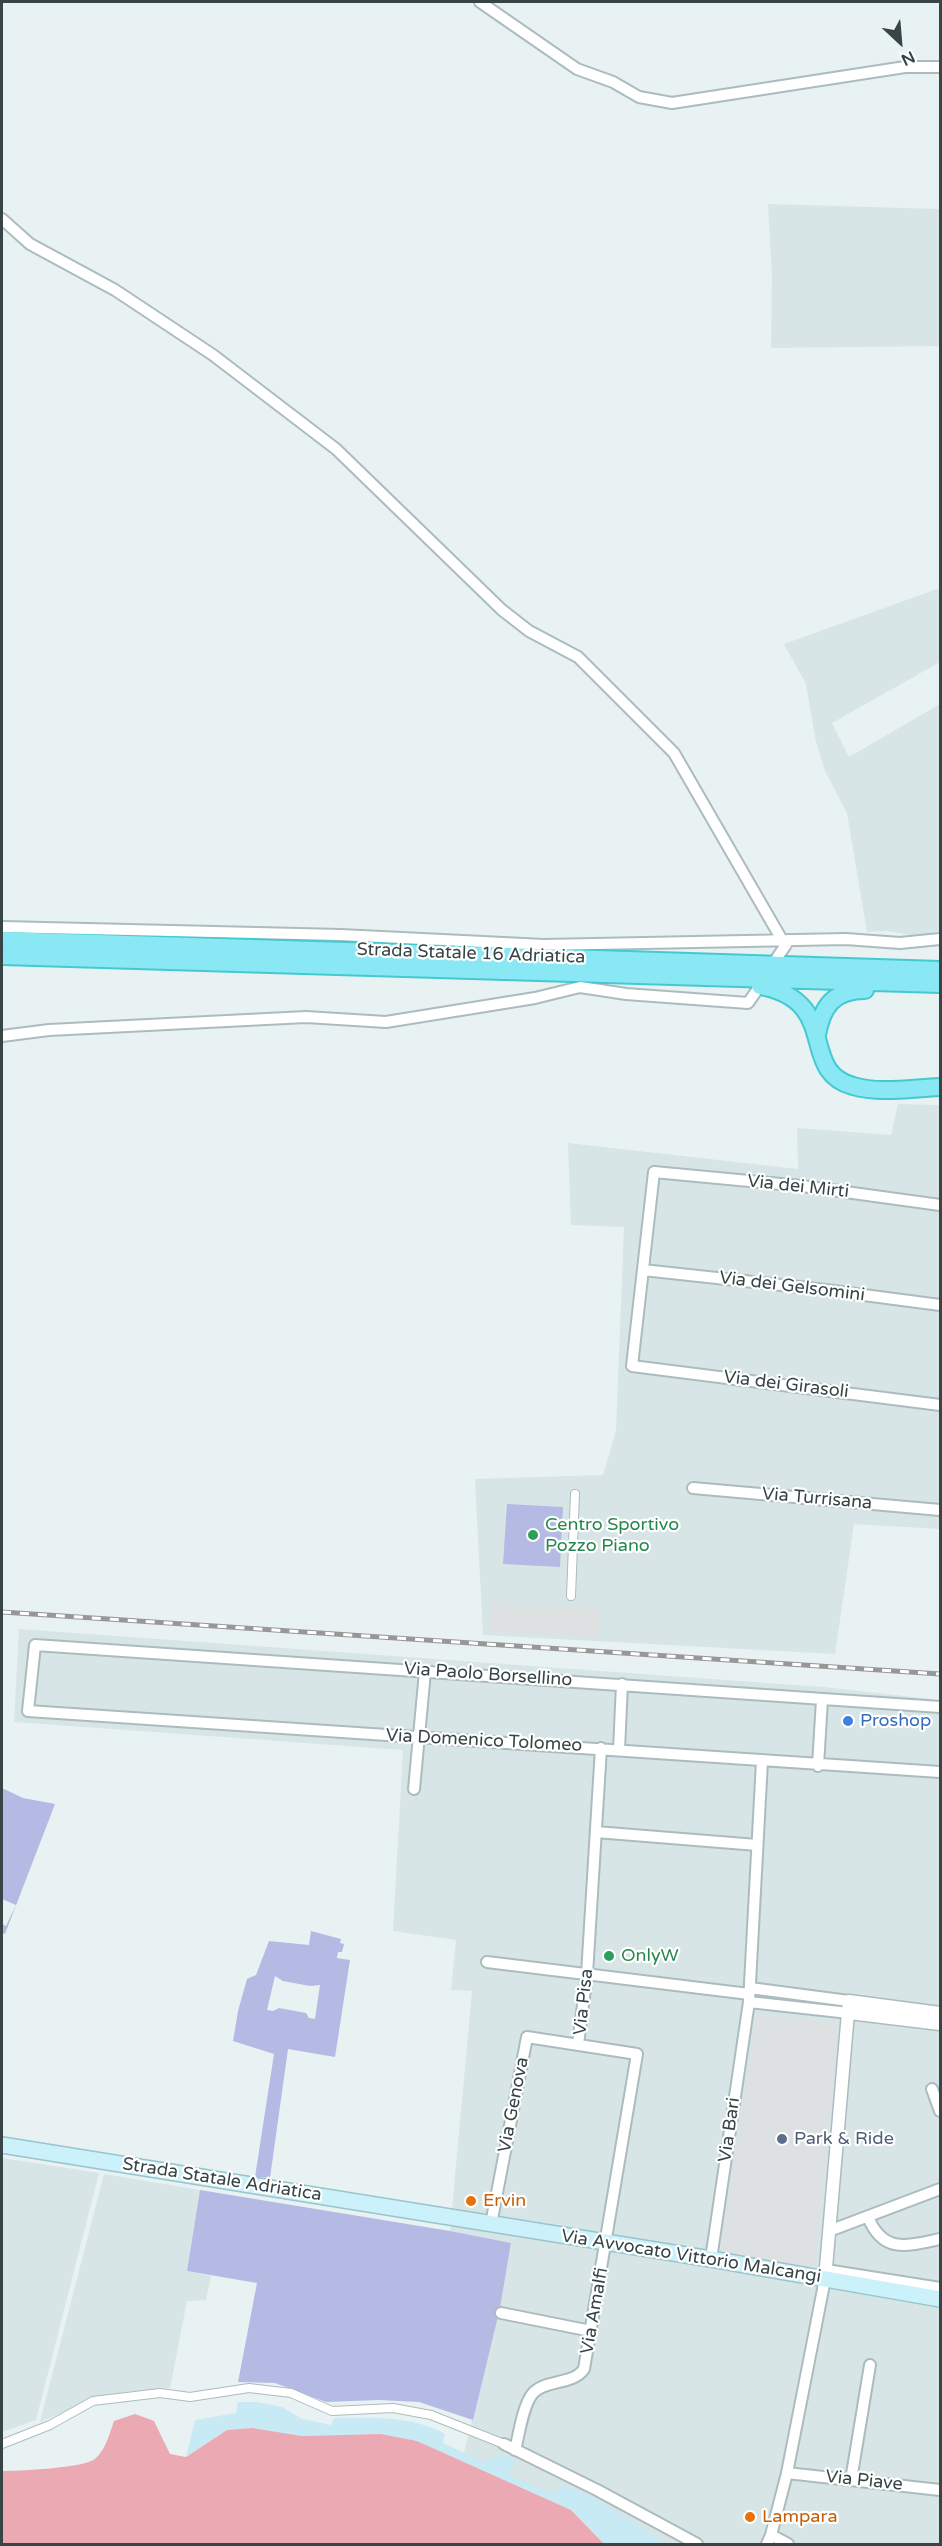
<!DOCTYPE html>
<style>
body{margin:0}
#map{position:relative;width:942px;height:2546px;overflow:hidden;background:#e8f2f3;font-family:"Varela Round",sans-serif}
canvas{display:block}
.frame{position:absolute;inset:0;border:3px solid #374546;pointer-events:none}
.north{position:absolute;left:870px;top:12px;width:60px;height:60px;-webkit-text-stroke:4px #fff;paint-order:stroke;rotate:154deg;font-size:16px;font-weight:700;line-height:24px;text-align:center;color:#374546}
.north::after{content:'';display:block;margin:auto;width:21px;height:27px;background:#374546;clip-path:polygon(50% 0,100% 100%,50% 72%,0 100%)}
</style>
<div id="map">
<canvas width="942" height="2546"></canvas>
<div class="frame"></div>
<div class="north">N</div>
</div>
<script>
const g = document.querySelector('canvas').getContext('2d');
g.lineJoin = 'round';
function fillPath(path, color) { g.fillStyle = color; g.fill(path, 'evenodd'); }
function strokePath(path, color, width, dash) { g.strokeStyle = color; g.lineWidth = width; g.lineCap = dash ? 'butt' : 'round'; g.setLineDash(dash || []); g.stroke(path); }
function label(font, color, halo, rows, align = 'center') {
  g.font = font + ' "Varela Round",sans-serif'; g.lineWidth = 4.5; g.setLineDash([]); g.textBaseline = 'middle'; g.strokeStyle = halo; g.fillStyle = color; for (const [text, x, y, turn = 0] of rows) {
    g.save(); g.translate(x, y); g.rotate((+turn || 0) * Math.PI / 180); g.textAlign = isNaN(turn) ? turn : align; if (halo) g.strokeText(text, 0, 0); g.fillText(text, 0, 0); g.restore();
  }
}
fillPath(new Path2D(`
 M768 204 940 209V346L771 348 772 276Z
 M940 588V662L832 723 849 757 940 704V931L916 936 887 931 867 932 847 813 825 771 816 742 806 684 784 644Z
 M898 1104 939 1105 940 1116V1529L854 1524 835 1654 483 1635 475 1479 603 1475 616 1431 624 1227 571 1225 568 1143 798 1169 797 1128 891 1135Z
 M19 1629 823 1687 940 1700V2544H631L590 2510 463 2456 500 2308 511 2244 450 2231 472 1991 451 1990 456 1940 393 1931 403 1750 14 1722Z
 M2 2158 99 2173 36 2420 2 2432Z
 M104 2174 200 2190 187 2271 211 2276 206 2300 187 2301 170 2388 124 2392 91 2400 40 2422Z`), '#d7e5e6');
fillPath(new Path2D(`
 M507 1504 563 1507 560 1567 503 1564Z
 M2 1788 23 1798 55 1804 5 1934 2 1933V1924L6 1926 16 1905 2 1899Z
 M311 1931 341 1939 340 1943 344 1944 342 1952H338L337 1958 350 1960 335 2057 288 2049 270 2178 255 2177 274 2054 233 2041 238 2011 247 1979 256 1975 269 1941 309 1945ZM275 1976 283 1981 310 1986 320 1985 315 2019 309 2018 306 2013 279 2008 273 2011 267 2010Z
 M200 2190 450 2231 511 2243 500 2308 473 2420 419 2402 379 2400 326 2402 275 2383 238 2382 257 2283 187 2271Z`), '#b4bae4');
fillPath(new Path2D(`
 M238 2402H257L282 2407 302 2419 331 2425 334 2418C372 2418 410 2415 445 2434L443 2443 484 2462 500 2454 515 2459 509 2475 555 2494 561 2485C599 2497 633 2523 666 2544H604L571 2510 417 2441 381 2434 302 2436 252 2428 227 2430 186 2457 195 2420 236 2413Z`), '#c7eaf4');
fillPath(new Path2D(`
 M491 1604 600 1609 599 1637 490 1632Z
 M756 2014 839 2024 815 2267 720 2254Z`), '#dde1e1');
fillPath(new Path2D(`
 M135 2414 154 2421 170 2454 186 2457 227 2430 252 2428 302 2436 381 2434 417 2441 571 2510 604 2544H2V2471C18 2471 84 2468 95 2459 106 2449 109 2435 114 2421Z`), '#eba9b4');
const pedestrian = new Path2D(`
 M571 1596 575 1494
 M2 2444 50 2425 93 2401 160 2393 190 2397 249 2388 291 2393 332 2411 393 2408 431 2415 504 2444`);
const minor = new Path2D(`
 M480 2 577 69 613 82 639 97 672 103 905 67H940
 M2 219 30 244 115 290 213 355 336 449 502 610 529 631 578 657 674 753 782 940
 M2 927 341 935 544 945 846 939 900 943 940 939
 M777 958 789 940
 M2 1036 49 1030 306 1017 386 1022 535 998 580 987 626 994 748 1003 757 990
 M940 1205 802 1186 654 1172 632 1366 940 1405
 M643 1270 818 1289 940 1305
 M693 1488 940 1510
 M940 1707 35 1645 28 1711 940 1772
 M619 1750 622 1684
 M818 1766 822 1699
 M414 1789 425 1672
 M596 1832 757 1845
 M487 1962 749 1994
 M750 1988 849 2001
 M749 2002 849 2013
 M578 2044 587 1974 601 1748
 M932 2089 940 2111
 M868 2217C883 2254 907 2246 940 2239
 M491 2224 527 2037 637 2054 584 2369C573 2385 548 2379 534 2392 523 2403 519 2435 515 2450
 M829 2231 940 2189
 M711 2259 749 2002 762 1761
 M826 2270 940 2288
 M501 2313 591 2331
 M504 2444 597 2490 697 2544
 M787 2473 940 2490
 M851 2480 870 2365
 M771 2535 788 2544
 M767 2544 771 2535 787 2473 825 2279`);
const tertiary = new Path2D(`
 M849 2013 940 2024
 M825 2279 849 2001 940 2013`);
const secondary = new Path2D(`
 M2 2145 711 2259 940 2299`);
const trunk = new Path2D(`
 M2 940 940 970
 M2 956 940 984
 M760 986C842 1001 797 1071 853 1086 880 1094 912 1088 940 1087
 M817 1035C822 1006 834 990 865 990`);
strokePath(pedestrian, '#acbcbe', 10);
strokePath(minor, '#acbcbe', 14);
strokePath(tertiary, '#acbcbe', 15);
strokePath(secondary, '#99c4cc', 18);
strokePath(trunk, '#44c9d1', 20);
strokePath(pedestrian, '#fff', 8);
strokePath(minor, '#fff', 10);
strokePath(tertiary, '#fff', 12);
strokePath(secondary, '#cbf2fa', 15);
strokePath(trunk, '#89e8f4', 16);
const rail = new Path2D(`
 M2 1612 940 1674`);
strokePath(rail, '#979797', 5);
strokePath(rail, '#fff', 3, [9]);
for (const [x, y, r, color] of [
 [533,1535,6,"#2e9e5b"],
 [848,1721,6,"#3f7fe0"],
 [609,1956,6,"#2e9e5b"],
 [782,2139,6,"#5c6f8a"],
 [471,2201,6,"#e8710a"],
 [750,2517,6,"#e8710a"]
]) { const dot = new Path2D(); dot.arc(x, y, r, 0, 2 * Math.PI); g.fillStyle = color; g.fill(dot); strokePath(dot, '#fff', 2); }
label('18px', '#374546', '#fff', [
 ["Strada Statale 16 Adriatica",471,954,2],
 ["Via dei Mirti",798,1187,6],
 ["Via dei Gelsomini",792,1287,7],
 ["Via dei Girasoli",786,1385,7],
 ["Via Turrisana",817,1499,5],
 ["Via Paolo Borsellino",488,1675,4],
 ["Via Domenico Tolomeo",484,1741,3],
 ["Via Pisa",584,2002,-84],
 ["Via Genova",514,2105,-79],
 ["Via Bari",730,2130,-82],
 ["Strada Statale Adriatica",222,2180,9],
 ["Via Avvocato Vittorio Malcangi",691,2257,9],
 ["Via Amalfi",595,2311,-80],
 ["Via Piave",864,2481,6]
]);
label('18px', '#27864d', '#fff', [
 ["Centro Sportivo",545,1525],
 ["Pozzo Piano",545,1546],
 ["OnlyW",621,1956]
], 'left');
label('18px', '#366cbe', '#fff', [
 ["Proshop",860,1721]
], 'left');
label('18px', '#4e5e75', '#fff', [
 ["Park & Ride",794,2139]
], 'left');
label('18px', '#c56008', '#fff', [
 ["Ervin",483,2201],
 ["Lampara",762,2517]
], 'left');
</script>
